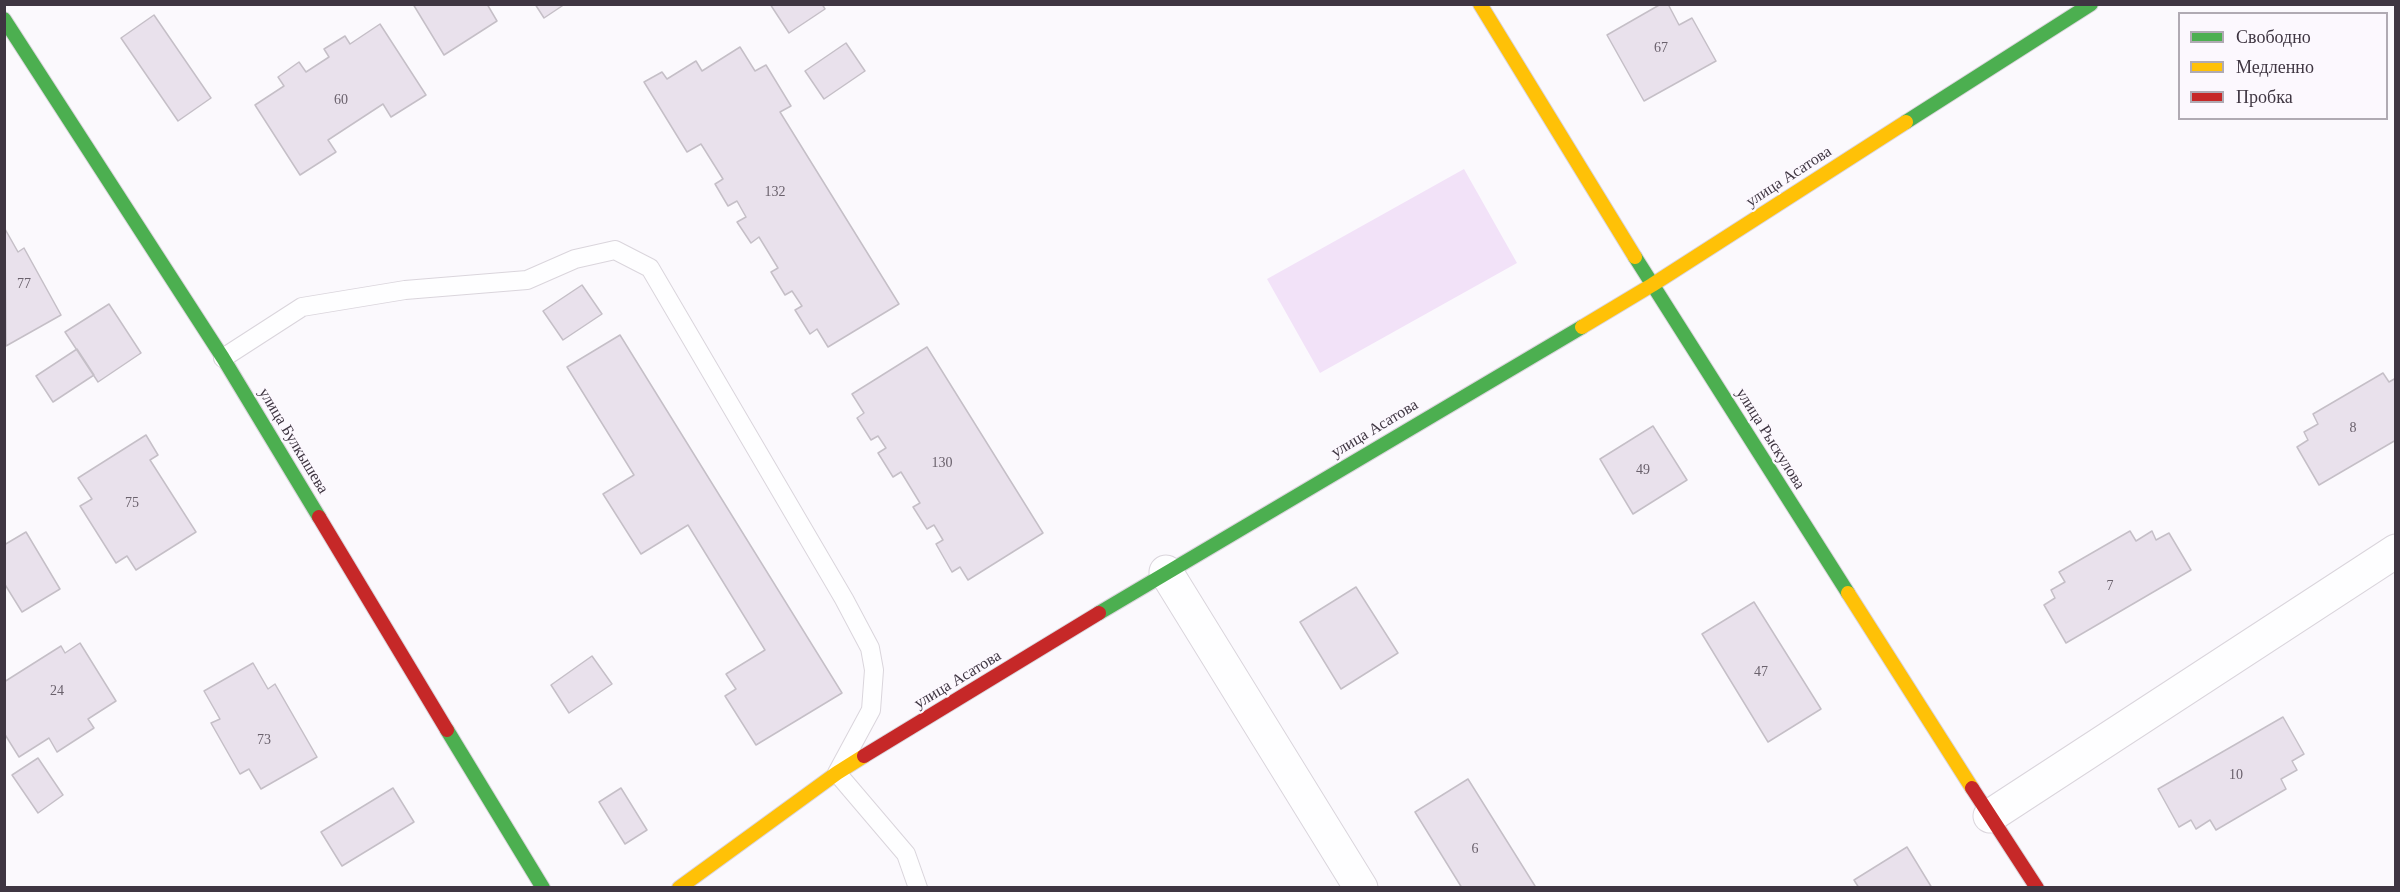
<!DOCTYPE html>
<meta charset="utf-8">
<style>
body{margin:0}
#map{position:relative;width:2400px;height:892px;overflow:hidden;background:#fbf9fd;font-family:Georgia,serif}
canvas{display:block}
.frame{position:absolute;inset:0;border:6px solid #3f3642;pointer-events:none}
.legend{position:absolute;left:2178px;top:12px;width:210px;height:108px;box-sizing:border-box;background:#fcf8fe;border:2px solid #b0aab3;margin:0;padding:8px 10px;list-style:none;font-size:18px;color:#3f3642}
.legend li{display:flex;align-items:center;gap:12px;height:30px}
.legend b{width:30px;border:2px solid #b0aab3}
</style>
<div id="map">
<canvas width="2400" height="892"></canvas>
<div class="frame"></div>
<ul class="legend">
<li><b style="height:8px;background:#4caf50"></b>Свободно</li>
<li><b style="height:8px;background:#ffc107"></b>Медленно</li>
<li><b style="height:8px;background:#c62828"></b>Пробка</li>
</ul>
</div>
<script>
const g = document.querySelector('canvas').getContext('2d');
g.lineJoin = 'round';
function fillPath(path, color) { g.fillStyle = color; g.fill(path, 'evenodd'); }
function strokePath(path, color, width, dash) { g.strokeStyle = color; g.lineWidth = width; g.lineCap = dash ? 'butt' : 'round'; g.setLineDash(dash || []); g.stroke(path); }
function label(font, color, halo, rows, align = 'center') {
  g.font = font + ' Georgia,serif'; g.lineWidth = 4.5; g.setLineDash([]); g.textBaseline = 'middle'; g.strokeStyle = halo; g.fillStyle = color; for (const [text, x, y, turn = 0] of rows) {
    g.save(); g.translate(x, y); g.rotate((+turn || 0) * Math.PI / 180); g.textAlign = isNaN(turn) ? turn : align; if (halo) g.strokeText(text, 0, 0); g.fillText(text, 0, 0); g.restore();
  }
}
fillPath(new Path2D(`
 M1464 169 1517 263 1320 373 1267 279Z`), '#f2e2f8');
const building = new Path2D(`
 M413 4H487L497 21 444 55Z
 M535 4H565L544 18Z
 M770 4H822L825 9 789 33Z
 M1661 4H1668L1679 25 1692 18 1716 61 1644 101 1607 35Z
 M154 15 211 98 178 121 121 38Z
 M380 24 426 95 391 117 383 104 328 140 336 152 300 175 255 105 284 86 278 77 299 62 306 72 329 57 324 49 345 36 350 44Z
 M846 43 865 71 824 99 805 71Z
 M740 47 755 71 766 65 791 106 780 112 899 304 828 347 817 329 810 334 795 310 802 306 792 291 785 295 771 272 778 268 759 237 751 243 737 222 746 217 737 201 728 206 715 184 723 179 701 144 687 152 644 82 662 72 667 79 696 61 702 71Z
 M5 229 18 252 24 248 61 315 6 346Z
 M582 285 602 314 563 340 543 311Z
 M109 304 141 353 98 382 65 332Z
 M620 335 842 693 756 745 725 696 736 689 726 674 765 650 688 525 641 554 603 494 634 475 567 367Z
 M927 347 1043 533 968 580 960 567 952 572 936 544 943 540 934 525 927 529 913 507 920 503 901 472 893 477 878 453 886 448 878 436 871 440 857 418 864 413 852 394Z
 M77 349 94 375 53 402 36 376Z
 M2383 373 2389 382 2396 378V440L2319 485 2297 447 2308 440 2304 432 2318 424 2313 414Z
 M1653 426 1687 480 1633 514 1600 459Z
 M146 435 158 455 150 460 196 532 136 570 127 556 116 563 80 506 92 499 78 478Z
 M2130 531 2136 541 2152 531 2156 540 2169 533 2191 570 2066 643 2044 605 2055 598 2051 590 2065 582 2059 572Z
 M26 532 60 589 22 612 4 583V545Z
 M1356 587 1398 653 1341 689 1300 622Z
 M1754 602 1821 709 1768 742 1702 634Z
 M80 643 116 701 88 719 94 728 57 752 49 738 19 757 4 733V682L61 646 65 653Z
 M592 656 612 684 569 713 551 685Z
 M253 663 268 689 275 684 317 757 261 789 249 769 240 774 211 723 220 719 204 691Z
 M2283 717 2304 754 2292 761 2297 770 2281 779 2286 789 2216 830 2210 820 2196 829 2191 820 2179 827 2158 789Z
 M38 758 63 795 38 813 12 775Z
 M1468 779 1535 886 1533 888H1462L1415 812Z
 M393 788 414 822 342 866 321 832Z
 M621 788 647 830 625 844 599 802Z
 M1907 847 1932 888H1859L1854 880Z`);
fillPath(building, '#e9e1ec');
strokePath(building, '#c5bfc7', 1.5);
const lane = new Path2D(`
 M223 358 302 307 405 290 527 280 575 259 615 250 650 268 844 599 870 648 874 670 871 710 837 773 906 854 918 888`);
const street = new Path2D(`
 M1166 572 1361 888
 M1990 816 2396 551`);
const fast = new Path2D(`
 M4 19 223 358 319 517
 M1906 122 2091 4
 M1635 257 1848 593
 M1099 613 1582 327
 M447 730 543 888`);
const slow = new Path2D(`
 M1480 4 1635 257
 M1582 327 1652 285 1906 122
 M1848 593 1972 788
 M679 888 837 773 864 756`);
const jam = new Path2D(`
 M319 517 447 730
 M864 756 1099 613
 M1972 788 2037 888`);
strokePath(lane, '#dad5dc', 20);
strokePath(street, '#dad5dc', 35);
strokePath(fast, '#dad5dc', 16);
strokePath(slow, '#dad5dc', 16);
strokePath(jam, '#dad5dc', 16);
strokePath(lane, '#fefeff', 18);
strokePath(street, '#fefeff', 33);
strokePath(fast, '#4caf50', 14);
strokePath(slow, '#ffc107', 14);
strokePath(jam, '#c62828', 14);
label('14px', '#6a616c', null, [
 ["67",1661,48],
 ["60",341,100],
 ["132",775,192],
 ["77",24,284],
 ["8",2353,428],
 ["130",942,463],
 ["49",1643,470],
 ["75",132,503],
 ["7",2110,586],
 ["47",1761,672],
 ["24",57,691],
 ["73",264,740],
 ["10",2236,775],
 ["6",1475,849]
]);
label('16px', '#3f3642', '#fcf8fe', [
 ["улица Асатова",1789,177,-33],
 ["улица Асатова",1375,429,-31],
 ["улица Рыскулова",1770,439,58],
 ["улица Булкышева",293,441,59],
 ["улица Асатова",958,680,-31]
]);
</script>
